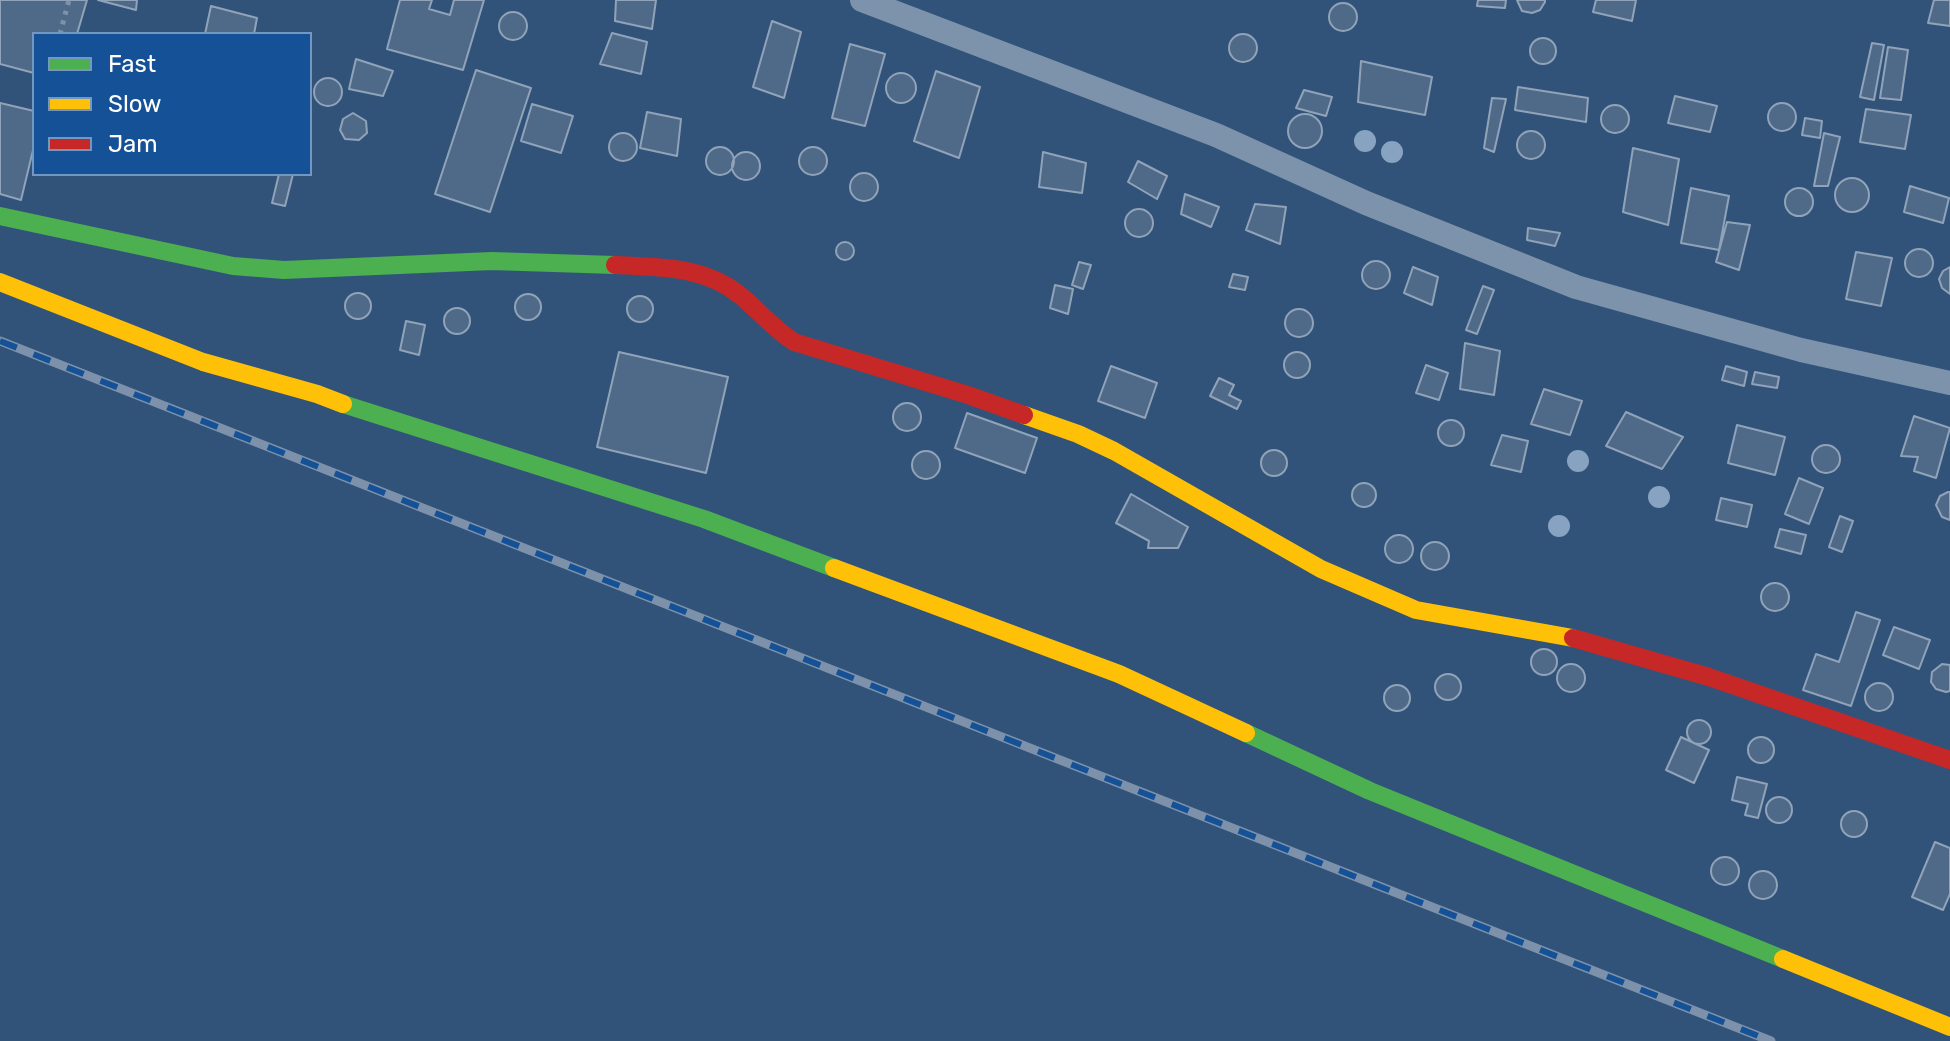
<!DOCTYPE html>
<style>
body{margin:0}
#map{position:relative;width:1950px;height:1041px;overflow:hidden;background:#325379;font-family:Rubik,sans-serif}
canvas{display:block}
.legend{position:absolute;left:32px;top:32px;width:280px;height:144px;box-sizing:border-box;background:#155196;border:2px solid #7397c0;margin:0;padding:10px 14px;list-style:none;font-size:24px;color:#fff}
.legend li{display:flex;align-items:center;gap:16px;height:40px}
.legend b{width:40px;border:2px solid #7397c0}
</style>
<div id="map">
<canvas width="1950" height="1041"></canvas>
<ul class="legend">
<li><b style="height:10px;background:#4caf50"></b>Fast</li>
<li><b style="height:10px;background:#ffc107"></b>Slow</li>
<li><b style="height:10px;background:#c62828"></b>Jam</li>
</ul>
</div>
<script>
const g = document.querySelector('canvas').getContext('2d');
g.lineJoin = 'round';
function fillPath(path, color) { g.fillStyle = color; g.fill(path, 'evenodd'); }
function strokePath(path, color, width, dash) { g.strokeStyle = color; g.lineWidth = width; g.lineCap = dash ? 'butt' : 'round'; g.setLineDash(dash || []); g.stroke(path); }
const building = new Path2D(`
 M0 0H87L77 34H34V73L0 64Z
 M98 0H137L136 10Z
 M400 0H432L429 9 450 15 454 0H484L463 70 387 49Z
 M616 0H656L652 29 615 21Z
 M1478 0H1506L1505 8 1477 6Z
 M1517 0H1545V2L1540 10 1532 13 1522 11Z
 M1596 0H1636L1632 21 1593 12Z
 M1934 0H1950V26L1928 23Z
 M1329 17a14 14 0 1 1 28 0a14 14 0 1 1-28 0Z
 M211 6 257 18 254 34H205Z
 M499 26a14 14 0 1 1 28 0a14 14 0 1 1-28 0Z
 M772 21 801 32 784 98 753 87Z
 M612 33 647 42 641 74 600 64Z
 M1229 48a14 14 0 1 1 28 0a14 14 0 1 1-28 0Z
 M1530 51a13 13 0 1 1 26 0a13 13 0 1 1-26 0Z
 M1872 43 1884 45 1874 100 1860 97Z
 M850 44 885 54 865 126 832 118Z
 M1888 47 1908 50 1901 100 1880 98Z
 M356 59 393 71 383 96 349 89Z
 M1361 61 1432 77 1425 115 1358 102Z
 M476 70 531 88 490 212 435 194Z
 M936 71 980 87 959 158 914 141Z
 M886 88a15 15 0 1 1 30 0a15 15 0 1 1-30 0Z
 M314 92a14 14 0 1 1 28 0a14 14 0 1 1-28 0Z
 M1518 87 1588 98 1586 122 1515 110Z
 M1304 90 1332 97 1326 116 1296 108Z
 M1675 96 1717 106 1710 132 1668 123Z
 M1492 98 1506 99 1494 152 1484 148Z
 M0 103 34 111V146L21 200 0 194Z
 M1768 117a14 14 0 1 1 28 0a14 14 0 1 1-28 0Z
 M532 104 573 116 561 153 521 141Z
 M1601 119a14 14 0 1 1 28 0a14 14 0 1 1-28 0Z
 M1866 109 1911 115 1905 149 1860 142Z
 M647 112 681 119 677 156 640 148Z
 M353 113 366 121 367 133 359 140 345 139 340 130 343 119Z
 M1288 131a17 17 0 1 1 34 0a17 17 0 1 1-34 0Z
 M1805 118 1822 121 1820 138 1802 135Z
 M1517 145a14 14 0 1 1 28 0a14 14 0 1 1-28 0Z
 M1824 133 1840 137 1828 186H1814Z
 M609 147a14 14 0 1 1 28 0a14 14 0 1 1-28 0Z
 M799 161a14 14 0 1 1 28 0a14 14 0 1 1-28 0Z
 M706 161a14 14 0 1 1 28 0a14 14 0 1 1-28 0Z
 M1633 148 1679 159 1668 225 1623 212Z
 M1043 152 1086 163 1082 193 1039 187Z
 M732 166a14 14 0 1 1 28 0a14 14 0 1 1-28 0Z
 M1138 161 1167 176 1157 199 1128 182Z
 M850 187a14 14 0 1 1 28 0a14 14 0 1 1-28 0Z
 M279 174H293L285 206 272 203Z
 M1835 195a17 17 0 1 1 34 0a17 17 0 1 1-34 0Z
 M1910 186 1949 198 1943 223 1904 212Z
 M1691 188 1729 196 1719 250 1681 243Z
 M1785 202a14 14 0 1 1 28 0a14 14 0 1 1-28 0Z
 M1185 194 1219 207 1211 227 1181 214Z
 M1255 204 1286 207 1280 244 1246 230Z
 M1125 223a14 14 0 1 1 28 0a14 14 0 1 1-28 0Z
 M1727 222 1750 225 1739 270 1716 262Z
 M1528 228 1560 233 1555 246 1527 240Z
 M836 251a9 9 0 1 1 18 0a9 9 0 1 1-18 0Z
 M1905 263a14 14 0 1 1 28 0a14 14 0 1 1-28 0Z
 M1856 252 1892 258 1881 306 1846 299Z
 M1362 275a14 14 0 1 1 28 0a14 14 0 1 1-28 0Z
 M1079 262 1091 265 1083 289 1072 285Z
 M1413 267 1438 277 1432 305 1404 293Z
 M1950 267V294L1942 288 1939 279 1943 271Z
 M1233 274 1248 277 1245 290 1229 287Z
 M1055 285 1073 289 1068 314 1050 308Z
 M1483 286 1494 290 1477 334 1466 330Z
 M345 306a13 13 0 1 1 26 0a13 13 0 1 1-26 0Z
 M515 307a13 13 0 1 1 26 0a13 13 0 1 1-26 0Z
 M627 309a13 13 0 1 1 26 0a13 13 0 1 1-26 0Z
 M444 321a13 13 0 1 1 26 0a13 13 0 1 1-26 0Z
 M1285 323a14 14 0 1 1 28 0a14 14 0 1 1-28 0Z
 M406 321 425 325 419 355 400 350Z
 M1465 343 1500 351 1494 395 1460 389Z
 M619 352 728 377 706 473 597 447Z
 M1284 365a13 13 0 1 1 26 0a13 13 0 1 1-26 0Z
 M1426 365 1448 373 1439 400 1416 393Z
 M1111 366 1157 383 1145 418 1098 401Z
 M1726 366 1747 372 1744 386 1722 380Z
 M1755 372 1779 377 1777 388 1752 384Z
 M1219 378 1234 385 1229 395 1241 401 1237 409 1210 396Z
 M1544 389 1582 401 1570 435 1531 424Z
 M893 417a14 14 0 1 1 28 0a14 14 0 1 1-28 0Z
 M1626 412 1683 437 1662 469 1606 446Z
 M967 413 1037 438 1025 473 955 448Z
 M1914 416 1950 428 1936 478 1914 471 1918 457 1901 456Z
 M1438 433a13 13 0 1 1 26 0a13 13 0 1 1-26 0Z
 M1737 425 1785 437 1775 475 1728 463Z
 M1502 435 1528 441 1521 472 1491 465Z
 M1812 459a14 14 0 1 1 28 0a14 14 0 1 1-28 0Z
 M1261 463a13 13 0 1 1 26 0a13 13 0 1 1-26 0Z
 M912 465a14 14 0 1 1 28 0a14 14 0 1 1-28 0Z
 M1799 478 1823 488 1809 524 1785 514Z
 M1352 495a12 12 0 1 1 24 0a12 12 0 1 1-24 0Z
 M1948 492H1950V520L1942 517 1936 505 1940 496Z
 M1131 494 1188 527 1178 548H1148L1149 541 1116 523Z
 M1721 498 1752 505 1747 527 1716 520Z
 M1840 516 1853 521 1842 552 1829 547Z
 M1780 529 1806 535 1801 554 1775 547Z
 M1385 549a14 14 0 1 1 28 0a14 14 0 1 1-28 0Z
 M1421 556a14 14 0 1 1 28 0a14 14 0 1 1-28 0Z
 M1761 597a14 14 0 1 1 28 0a14 14 0 1 1-28 0Z
 M1856 612 1880 620 1851 706 1803 690 1816 654 1839 662Z
 M1894 627 1930 640 1919 669 1883 655Z
 M1531 662a13 13 0 1 1 26 0a13 13 0 1 1-26 0Z
 M1942 664 1950 665V691L1946 692 1936 689 1931 682 1932 672Z
 M1557 678a14 14 0 1 1 28 0a14 14 0 1 1-28 0Z
 M1435 687a13 13 0 1 1 26 0a13 13 0 1 1-26 0Z
 M1865 697a14 14 0 1 1 28 0a14 14 0 1 1-28 0Z
 M1384 698a13 13 0 1 1 26 0a13 13 0 1 1-26 0Z
 M1687 732a12 12 0 1 1 24 0a12 12 0 1 1-24 0Z
 M1681 737 1709 750 1694 783 1666 770Z
 M1748 750a13 13 0 1 1 26 0a13 13 0 1 1-26 0Z
 M1737 777 1767 784 1758 818 1745 815 1748 804 1732 800Z
 M1766 810a13 13 0 1 1 26 0a13 13 0 1 1-26 0Z
 M1841 824a13 13 0 1 1 26 0a13 13 0 1 1-26 0Z
 M1935 842 1950 848V894L1943 910 1912 897Z
 M1711 871a14 14 0 1 1 28 0a14 14 0 1 1-28 0Z
 M1749 885a14 14 0 1 1 28 0a14 14 0 1 1-28 0Z`);
fillPath(building, '#4f6a88');
strokePath(building, '#90a3b9', 2);
strokePath(new Path2D(`
 M60 34 69 0`), '#7c93ab', 5, [4, 6]);
strokePath(new Path2D(`
 M862 0 1216 135 1366 203 1576 287 1801 350 1950 383`), '#7c93ab', 24);
strokePath(new Path2D(`
 M0 216 233 266 284 270 492 261 615 265
 M343 404 704 519 834 568
 M1246 733 1370 791 1783 959`), '#4caf50', 18);
strokePath(new Path2D(`
 M0 282 203 362 317 394 343 404
 M1024 415 1078 434 1114 451 1321 569 1416 610 1573 638
 M834 568 1119 674 1246 733
 M1783 959 1950 1027`), '#ffc107', 18);
strokePath(new Path2D(`
 M615 265C659 267 705 266 741 296 760 312 774 329 794 342L968 395 1024 415
 M1573 638 1709 677 1950 760`), '#c62828', 18);
const rail = new Path2D(`
 M0 341 1771 1041`);
strokePath(rail, '#7d92aa', 9);
strokePath(rail, '#155196', 6, [18]);
g.fillStyle = '#87a3c1';
for (const [x, y] of [
 [1365,141],
 [1392,152],
 [1578,461],
 [1659,497],
 [1559,526]
]) { g.beginPath(); g.arc(x, y, 11, 0, 2 * Math.PI); g.fill(); }
</script>
